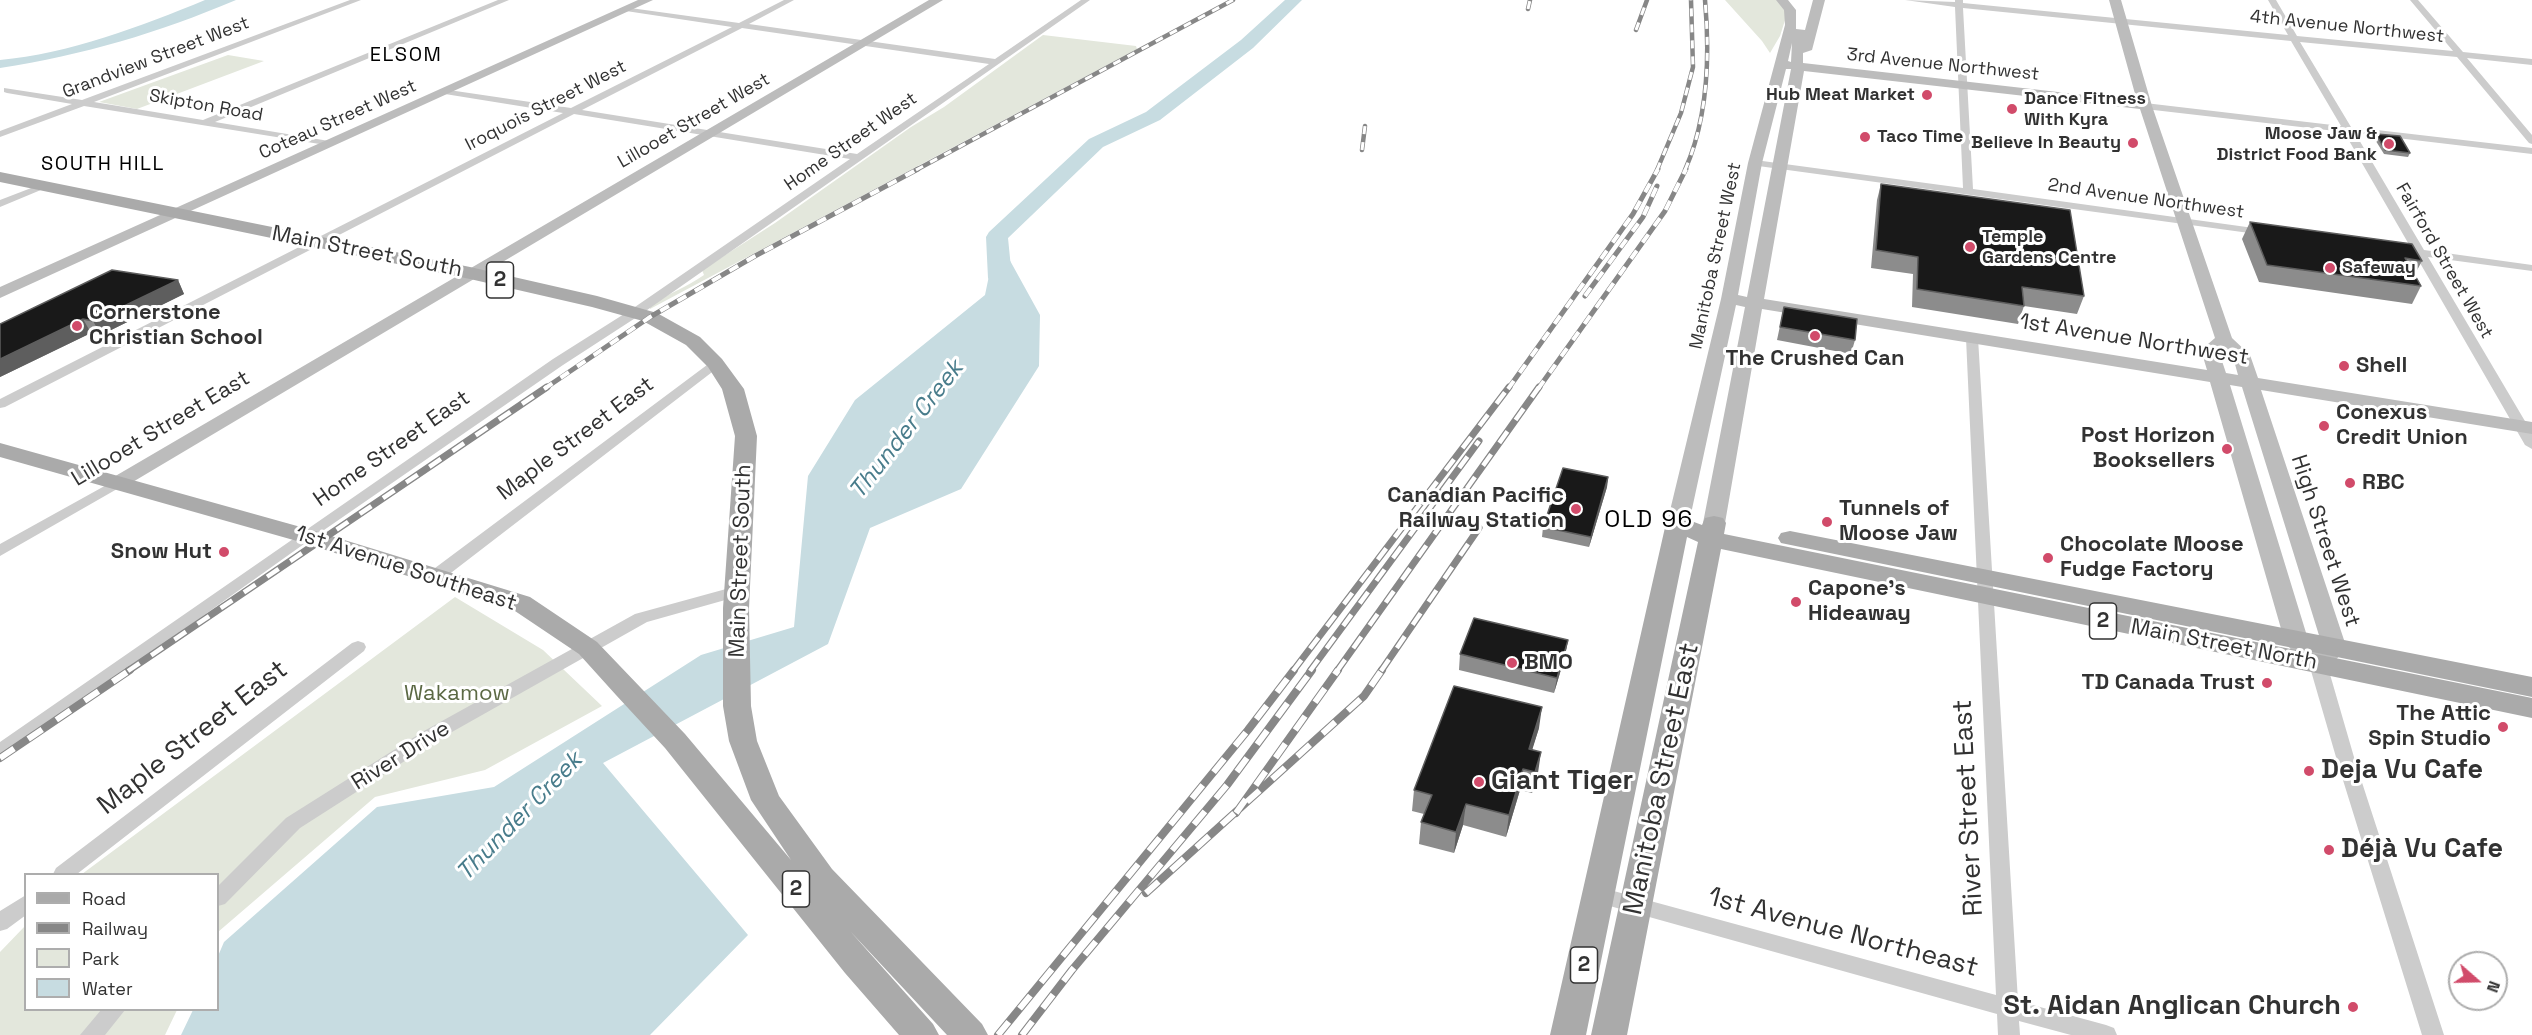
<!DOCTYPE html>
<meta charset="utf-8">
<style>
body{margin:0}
#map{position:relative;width:2532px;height:1035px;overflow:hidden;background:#fff;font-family:"Space Grotesk",sans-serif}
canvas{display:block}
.legend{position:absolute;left:24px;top:873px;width:195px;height:138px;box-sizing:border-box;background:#fff;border:2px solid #adadad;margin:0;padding:8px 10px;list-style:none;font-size:18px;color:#323232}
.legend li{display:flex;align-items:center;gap:12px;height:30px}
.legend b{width:30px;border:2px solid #adadad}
.north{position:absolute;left:2448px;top:951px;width:60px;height:60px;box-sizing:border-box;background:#fff;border:2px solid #adadad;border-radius:50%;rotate:110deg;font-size:16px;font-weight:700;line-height:24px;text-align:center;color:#323232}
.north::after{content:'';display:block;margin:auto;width:21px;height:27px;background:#d14b6a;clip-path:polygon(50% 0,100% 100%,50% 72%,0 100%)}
</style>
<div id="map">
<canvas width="2532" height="1035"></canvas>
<ul class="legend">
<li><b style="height:8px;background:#aaa"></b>Road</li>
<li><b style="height:8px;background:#878787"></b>Railway</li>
<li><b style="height:16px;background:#e3e7dc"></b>Park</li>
<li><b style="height:16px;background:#c7dce1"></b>Water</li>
</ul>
<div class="north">N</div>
</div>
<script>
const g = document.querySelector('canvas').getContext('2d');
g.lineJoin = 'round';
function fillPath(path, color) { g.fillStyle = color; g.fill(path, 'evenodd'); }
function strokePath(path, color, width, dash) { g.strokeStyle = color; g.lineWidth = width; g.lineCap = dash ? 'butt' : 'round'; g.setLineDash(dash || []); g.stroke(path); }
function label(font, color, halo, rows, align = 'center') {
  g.font = font + ' "Space Grotesk",sans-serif'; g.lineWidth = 6; g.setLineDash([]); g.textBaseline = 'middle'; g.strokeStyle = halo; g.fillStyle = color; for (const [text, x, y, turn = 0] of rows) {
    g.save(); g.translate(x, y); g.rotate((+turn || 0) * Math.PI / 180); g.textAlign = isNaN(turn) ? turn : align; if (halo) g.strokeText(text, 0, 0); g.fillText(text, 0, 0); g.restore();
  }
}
fillPath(new Path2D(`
 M1725 0H1779L1787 14 1780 36 1770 53 1762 41Z
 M1043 35 1136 46 1137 49 650 309V306C667 294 687 287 704 275L702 270 775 223 911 127 944 107Z
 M228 55 264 61 137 109 99 102Z
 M455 597 543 650 602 706 485 770 375 797 218 932V874H82Z
 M25 926 26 1010H177L165 1035H0V952Z`), '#e3e7dc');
fillPath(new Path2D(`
 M205 0H236C158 33 84 55 0 68V60C68 54 142 26 205 0Z
 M997 237 1040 315 1039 366 961 489 870 528 828 644 603 763 748 935 650 1035H181L193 1010H218V956L224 942 377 807 494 787 701 655 794 627 808 476 855 400 985 295Z`), '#c7dce1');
fillPath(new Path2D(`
 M1285 0H1302L1253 48 1160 120 1103 147 1008 238 1012 278 1008 283H992L988 278 986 237 989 232 1089 139 1146 112 1241 40Z`), '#c7dce1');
fillPath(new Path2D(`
 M350 0H361L94 102 203 120 498 0H509L215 122 329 141 334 144 332 146 84 106 0 137V131L72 104 7 93 4 92V88L82 100Z
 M784 0H794L749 24 995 59 1081 0H1090L640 315 563 365 311 539 6 756 0 758V742L553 359 632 309 850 159 574 114 5 407 0 408V399L563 113 445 94 442 93V89L571 108 732 27 626 11 622 9 623 7 739 23ZM742 28 989 64 857 154 582 110Z
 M1905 0 1955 2V0H1963V3L2288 35 2268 0H2276L2297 36 2453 51 2410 0H2418L2463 52 2532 59V65L2467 58 2532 135V144L2529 143 2457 57 2300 42 2351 127 2532 148V154L2355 133 2424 250 2532 265V271L2428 257 2532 433V449L2525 445 2416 256 2398 253 2392 250 2398 247 2411 248 2344 132 2145 109 2140 106 2145 103 2341 126 2291 41 1963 8 1973 189 2268 230 2270 232 2264 235 1751 165V161L1755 160 1963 188 1955 7Z
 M39 185 48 187 0 207V200Z
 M1972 334 1978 338 2018 1001 2106 1025 2114 1028 2117 1035H2071L2019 1021 2020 1035H1998L1997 1014 1599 903 1592 901 1589 895 1592 889 1599 887 1996 995 1966 338Z
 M715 359 720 360 721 363 720 366 443 579H431L429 575 431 571Z
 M119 478 124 479 126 482 124 485 0 556V544Z
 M737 586 745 591 743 595 647 622 436 741 300 828 225 904 218 906V886L286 818 424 731 635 614Z
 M358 641 364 643 366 647 364 651 77 874H53L56 868 352 643Z
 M2318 658 2324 660 2327 664 2356 764 2444 1035H2422L2338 764 2309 664 2312 660Z
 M26 895V915L7 929 0 931V911Z
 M101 1010H125L105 1035H80Z`), '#ccc');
fillPath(new Path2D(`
 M638 0H653L0 298V287Z
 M929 0H943L126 486H112L109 482 112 478Z
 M1776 0H1788L1796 10V29L1805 30 1813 0H1825L1812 50 1803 53V63L2137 101 2109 0H2121L2152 106 2232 338 2250 355 2258 378 2532 422V434L2261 390 2346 646C2321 686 2305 673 2284 639L2210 382 1762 309 1725 523 1721 528H1707L1703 523 1745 307 1736 305 1689 523 1685 528H1671L1667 523 1721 299 1748 163 1785 25 1784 10ZM1792 43 1791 62 1788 61ZM1786 69H1791L1747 297 1738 295 1762 163ZM1804 71 2140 109 2215 338 2201 350 2207 370 1764 299ZM2223 349 2233 357 2238 375 2226 373 2219 352ZM2230 385 2242 387 2322 645 2318 649 2307 636Z`), '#bcbcbc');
fillPath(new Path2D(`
 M0 172 470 267 597 296 657 313 700 337 722 359 744 389 757 436 749 608 751 706 757 741 779 796 832 869 982 1024 988 1035H947L850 931 933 1024 939 1035H899L845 973 665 748 616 695 579 654 512 609 297 541 0 457V443L315 531 530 597 597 642 685 734 791 860 751 800 729 741 723 706V608L735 436 722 389 708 367 686 345 643 321 592 307 470 279 0 182Z
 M1678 516 1702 525 1705 518 1714 516 1723 518 1726 523 1724 534 2532 698V718L1721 549 1627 1035H1591L1698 542 1687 537 1586 1035H1550L1666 523 1669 518Z
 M1790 531 2532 677V697L1781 543 1778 538 1781 533Z`), '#aaa');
const railFar3 = new Path2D(`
 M1528 9 1530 0
 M1636 30 1647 0
 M1362 150 1365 126
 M916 170 1233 0
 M1657 170 1681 113 1693 67 1691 0
 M1685 170C1708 118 1710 56 1705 0`);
const railFar2 = new Path2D(`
 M1585 296 1643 217 1657 186
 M544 389 650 317 755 256 918 169
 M1508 389 1633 214 1658 169
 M1538 389 1665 211 1686 169`);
const railFar1 = new Path2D(`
 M128 671 547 387
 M1293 671 1509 387
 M1310 671 1479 441
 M1337 671 1539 387
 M1381 671 1479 528`);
const rail = new Path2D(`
 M0 758 130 670
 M1236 813 1338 670
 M1146 893 1364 696 1382 670
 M998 1035 1248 730 1294 670
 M1022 1035 1072 970 1227 785 1312 670`);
strokePath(railFar3, '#878787', 4.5);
strokePath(railFar2, '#878787', 5);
strokePath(railFar1, '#878787', 7);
strokePath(rail, '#878787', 8);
strokePath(railFar3, '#fff', 3, [8]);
strokePath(railFar2, '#fff', 4, [10]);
strokePath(railFar1, '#fff', 4.5, [14]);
strokePath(rail, '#fff', 6, [17]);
fillPath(new Path2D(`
 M2376 134 2410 153 2408 157 2384 154 2374 138Z
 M1881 184 2084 296 2077 314 2024 306 2018 324 1912 307 1913 274 1871 268 1877 200Z
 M2250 222 2422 261 2415 274 2421 286 2412 304 2259 282 2242 239Z
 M178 280 184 294 101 335 91 333 0 377V324Z
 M1784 307 1855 340 1851 354 1777 340Z
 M1608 477 1607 487 1589 547 1542 537 1543 527Z
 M1568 640 1565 656 1554 693 1459 670 1460 654Z
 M1539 728 1532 749 1538 773 1532 793 1520 790 1506 837 1463 825 1454 853 1419 844 1421 822 1424 814 1412 811 1414 790Z`), '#8c8c8c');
fillPath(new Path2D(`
 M178 280 184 294 101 335 93 321Z
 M83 319 91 333 0 377V359Z
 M1608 477 1607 487 1589 547 1591 537Z
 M1568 640 1565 656 1554 693 1557 678Z
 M1542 707 1539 728 1526 770 1529 749Z
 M1541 752 1538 773 1532 793 1535 772Z
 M1523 769 1520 790 1506 837 1509 815Z
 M1466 804 1463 825 1454 853 1456 832Z`), '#5e5e5e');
const building = new Path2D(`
 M2376 134 2400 136 2410 153 2385 150Z
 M1881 184 2070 210 2084 296 2022 287 2024 306 1917 289 1918 257 1876 250Z
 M2250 222 2412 244 2422 261 2405 258 2421 286 2267 265Z
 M112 270 178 280 93 321 83 319 0 359V324Z
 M1784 307 1857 319 1855 340 1780 327Z
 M1563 468 1608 477 1591 537 1543 527Z
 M1474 618 1568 640 1557 678 1460 654Z
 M1454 686 1542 707 1529 749 1541 752 1535 772 1523 769 1509 815 1466 804 1456 832 1421 822 1432 795 1414 790Z`);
fillPath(building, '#191919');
strokePath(building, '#5e5e5e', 1.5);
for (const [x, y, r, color] of [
 [1927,95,6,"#d14b6a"],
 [2012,109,6,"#d14b6a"],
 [1865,137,6,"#d14b6a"],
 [2133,143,6,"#d14b6a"],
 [2389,144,6,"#d14b6a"],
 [1970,247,6,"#d14b6a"],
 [2330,268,6,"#d14b6a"],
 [77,326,6,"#d14b6a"],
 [1815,336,6,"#d14b6a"],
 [2344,366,6,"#d14b6a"],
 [2324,426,6,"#d14b6a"],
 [2227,449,6,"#d14b6a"],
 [2350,483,6,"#d14b6a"],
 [1576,509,6,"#d14b6a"],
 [1827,522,6,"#d14b6a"],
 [224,552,6,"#d14b6a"],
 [2048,558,6,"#d14b6a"],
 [1796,602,6,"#d14b6a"],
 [1512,663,6,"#d14b6a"],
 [2267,683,6,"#d14b6a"],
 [2503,727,6,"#d14b6a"],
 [2309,771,6,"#d14b6a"],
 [1479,782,6,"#d14b6a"],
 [2329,850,6,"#d14b6a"],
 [2353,1007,6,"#d14b6a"]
]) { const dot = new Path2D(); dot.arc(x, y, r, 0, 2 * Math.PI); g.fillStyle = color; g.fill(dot); strokePath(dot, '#fff', 2); }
label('18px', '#323232', '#fff', [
 ["4th Avenue Northwest",2347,27,6],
 ["Grandview Street West",156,58,-21],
 ["3rd Avenue Northwest",1943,65,6],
 ["Skipton Road",206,106,10],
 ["Iroquois Street West",546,106,-27],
 ["Coteau Street West",338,120,-24],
 ["Lillooet Street West",694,121,-30],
 ["Home Street West",851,142,-35],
 ["2nd Avenue Northwest",2146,199,8],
 ["Manitoba Street West",1716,256,-78],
 ["Fairford Street West",2444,261,60]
]);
label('bold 18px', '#323232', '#fff', [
 ["Hub Meat Market",1915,95,"right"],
 ["Dance Fitness",2024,99],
 ["With Kyra",2024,120],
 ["Moose Jaw &",2377,134,"right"],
 ["District Food Bank",2377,155,"right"],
 ["Taco Time",1877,137],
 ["Believe In Beauty",2121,143,"right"],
 ["Temple",1982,237],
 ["Gardens Centre",1982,258],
 ["Safeway",2342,268]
], 'left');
g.letterSpacing = '1.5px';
label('20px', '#000', '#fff', [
 ["ELSOM",406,56],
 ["SOUTH HILL",103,165]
]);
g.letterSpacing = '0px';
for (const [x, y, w] of [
 [500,280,27],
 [2103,621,27],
 [796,889,27],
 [1584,965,27]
]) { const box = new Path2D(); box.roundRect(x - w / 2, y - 18, w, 36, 4.5); g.fillStyle = '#fff'; g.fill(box); strokePath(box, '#323232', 1.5); }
label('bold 21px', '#323232', null, [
 ["2",500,280],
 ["2",2103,621],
 ["2",796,889],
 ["2",1584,965]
]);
label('22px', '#323232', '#fff', [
 ["Main Street South",367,252,11],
 ["1st Avenue Northwest",2134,340,9],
 ["Lillooet Street East",161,429,-31],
 ["Maple Street East",576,439,-37],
 ["Home Street East",392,449,-35],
 ["High Street West",2325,541,72],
 ["Main Street South",741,561,-88],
 ["1st Avenue Southeast",406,569,18],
 ["Main Street North",2224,645,11],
 ["River Drive",401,756,-32]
]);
label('bold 22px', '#323232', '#fff', [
 ["Cornerstone",89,313],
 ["Christian School",89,338],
 ["The Crushed Can",1815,359,"center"],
 ["Shell",2356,366],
 ["Conexus",2336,413],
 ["Credit Union",2336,438],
 ["Post Horizon",2215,436,"right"],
 ["Booksellers",2215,461,"right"],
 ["RBC",2362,483],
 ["Canadian Pacific",1564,496,"right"],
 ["Railway Station",1564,521,"right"],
 ["Tunnels of",1839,509],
 ["Moose Jaw",1839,534],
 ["Chocolate Moose",2060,545],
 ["Fudge Factory",2060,570],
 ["Snow Hut",212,552,"right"],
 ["Capone's",1808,589],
 ["Hideaway",1808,614],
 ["BMO",1524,663],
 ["TD Canada Trust",2255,683,"right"],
 ["The Attic",2491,714,"right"],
 ["Spin Studio",2491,739,"right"]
], 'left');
label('22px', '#5b6944', '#fff', [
 ["Wakamow",457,694]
]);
label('italic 24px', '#487c8b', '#fff', [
 ["Thunder Creek",907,430,-52],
 ["Thunder Creek",520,817,-46]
]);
g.letterSpacing = '1.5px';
label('24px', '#000', '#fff', [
 ["OLD 96",1649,520]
]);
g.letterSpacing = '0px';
label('27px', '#323232', '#fff', [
 ["Maple Street East",193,738,-38],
 ["Manitoba Street East",1662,779,-78],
 ["River Street East",1969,808,-93],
 ["1st Avenue Northeast",1843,933,15]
]);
label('bold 27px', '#323232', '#fff', [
 ["Deja Vu Cafe",2321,771],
 ["Giant Tiger",1491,782],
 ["Déjà Vu Cafe",2341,850],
 ["St. Aidan Anglican Church",2341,1007,"right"]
], 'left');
</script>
